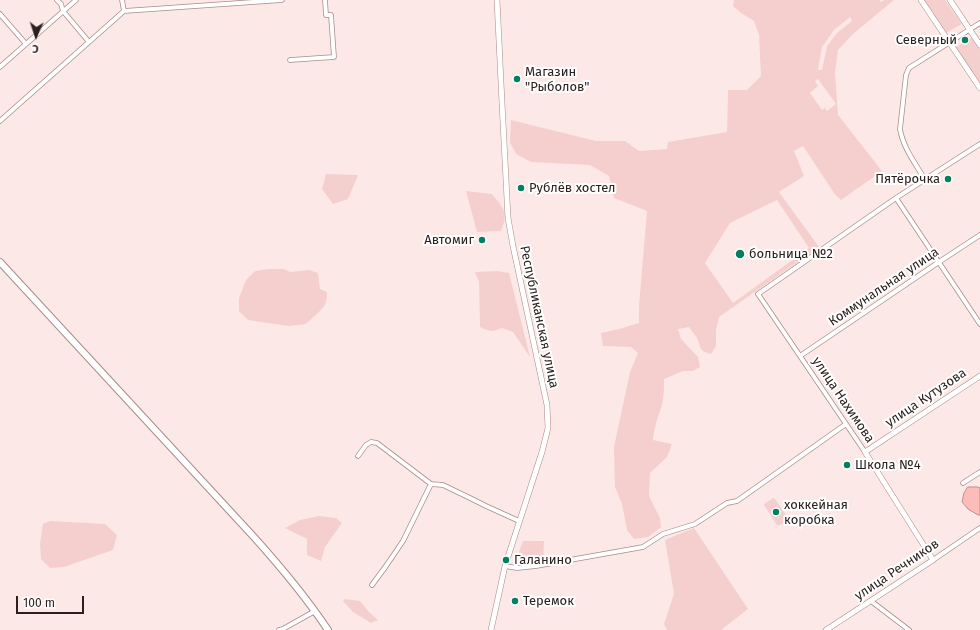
<!DOCTYPE html>
<meta charset="utf-8">
<style>
body{margin:0}
#map{position:relative;width:980px;height:630px;overflow:hidden;background:#fce9e7;font-family:"Fira Sans",sans-serif}
canvas{display:block}
.north{position:absolute;left:16px;top:16px;width:40px;height:40px;-webkit-text-stroke:3px #fff;paint-order:stroke;rotate:183deg;font-size:11px;font-weight:700;line-height:16px;text-align:center;color:#2c201f}
.north::after{content:'';display:block;margin:auto;width:14px;height:18px;background:#2c201f;clip-path:polygon(50% 0,100% 100%,50% 72%,0 100%)}
.scale{position:absolute;left:16px;top:596px;width:68px;height:18px;box-sizing:border-box;border:2px solid #2c201f;border-top:0;padding-left:5px;font-size:12px;line-height:14px;white-space:nowrap;color:#2c201f;-webkit-text-stroke:3px #fff;paint-order:stroke}
</style>
<div id="map">
<canvas width="980" height="630"></canvas>
<div class="north">С</div>
<div class="scale">100 m</div>
</div>
<script>
const g = document.querySelector('canvas').getContext('2d');
g.lineJoin = 'round';
function fillPath(path, color) { g.fillStyle = color; g.fill(path, 'evenodd'); }
function strokePath(path, color, width, dash) { g.strokeStyle = color; g.lineWidth = width; g.lineCap = dash ? 'butt' : 'round'; g.setLineDash(dash || []); g.stroke(path); }
function label(font, color, halo, rows, align = 'center') {
  g.font = font + ' "Fira Sans",sans-serif'; g.lineWidth = 4; g.setLineDash([]); g.textBaseline = 'middle'; g.strokeStyle = halo; g.fillStyle = color; for (const [text, x, y, turn = 0] of rows) {
    g.save(); g.translate(x, y); g.rotate((+turn || 0) * Math.PI / 180); g.textAlign = isNaN(turn) ? turn : align; if (halo) g.strokeText(text, 0, 0); g.fillText(text, 0, 0); g.restore();
  }
}
fillPath(new Path2D(`
 M734 0H879L881 2 884 0H894L853 34 838 50 835 73 838 115 882 171 841 200 834 193 803 146 794 151 804 176 779 192 819 247 719 317 716 330V346L711 354C699 351 701 348 697 338 695 334 691 331 689 327L678 329 681 339 698 357 700 367 693 371H683L664 379C664 388 664 396 662 405 658 417 654 428 653 440L672 444 667 457 650 473 649 496 660 518 661 527 648 537 634 539 627 530 622 504 615 487 614 447 630 372 638 353 631 347 603 346 601 333 619 329 639 323V306L647 211 614 198 609 176 590 165 531 162 516 154 510 142 511 120 596 141H625L639 151 667 149 668 142 727 132 728 90H747L761 76 759 35 754 21 741 13 733 6ZM850 17 852 21 837 33 827 46 822 70H818L822 47 834 30ZM818 79 836 104 827 111 825 108 822 110 810 93 818 86 815 81ZM777 200 809 248 733 303 705 263 730 223Z
 M924 0H945L962 24 946 33Z
 M972 37 980 49V82L955 48Z
 M326 174 358 175 348 199 333 204 322 189Z
 M466 191 492 194C504 209 509 212 501 231L477 232Z
 M268 269H284L290 272 309 270 318 273 320 289 327 292C327 295 327 299 326 302 325 308 311 319 306 324L289 326 261 322 248 320 239 311V298L246 280 255 271Z
 M497 271 509 273 530 357 513 332 502 328C492 332 490 332 480 327L479 282 475 272Z
 M773 498 775 499 788 518C787 522 781 526 777 525L764 505V504Z
 M319 516 336 518 342 523 325 547 321 561 307 555V539L285 528 300 520Z
 M50 521 105 524 117 535 113 550 64 567 50 568 41 559 40 544 43 524Z
 M694 528 748 609 721 630H667L664 624 674 594 665 540Z
 M523 541H544L543 564 522 565 516 560Z
 M345 599 360 601 369 612 378 620 371 623 353 612 343 601Z`), '#f5cfcd');
const water = new Path2D(`
 M968 487H977L980 488V515H978L968 509 962 502 964 493Z`);
fillPath(water, '#febcb9');
strokePath(water, '#bf8d8b', 1);
const minor = new Path2D(`
 M57 0 61 4 63 11 89 42
 M122 0 124 11
 M124 11 282 0
 M0 14 26 44
 M290 60 334 57 331 15H326L325 0
 M0 67 76 0
 M0 121 124 11
 M925 180C916 164 903 148 900 129L906 75 909 68 980 23
 M896 198 980 324
 M800 356 939 262 980 235
 M865 452 758 294 896 198 980 144
 M358 456 366 445 371 442 377 443 431 484 443 485 470 498 486 506 519 521
 M963 483 980 472
 M933 560 980 528
 M505 566 517 568 536 566 643 547 663 534 695 524 727 503 737 501 846 424
 M372 585 386 566 403 541 431 484
 M871 601 909 630
 M279 630 283 629 315 611`);
const tertiary = new Path2D(`
 M921 0 980 88
 M950 0 980 45
 M491 630 505 566 542 452 548 428 547 405 513 246 508 218 502 103 497 0
 M826 630 933 560 865 452 980 376`);
const primary = new Path2D(`
 M0 262 253 536C280 566 306 597 328 630`);
strokePath(minor, '#a98b89', 5.5);
strokePath(tertiary, '#a98b89', 6);
strokePath(primary, '#a98b89', 8);
strokePath(minor, '#fff', 4);
strokePath(tertiary, '#fff', 5);
strokePath(primary, '#fff', 6);
for (const [x, y, r, color] of [
 [965,40,4,"#008061"],
 [517,79,4,"#008061"],
 [948,179,4,"#008061"],
 [521,188,4,"#008061"],
 [482,240,4,"#008061"],
 [740,254,5,"#008061"],
 [847,465,4,"#008061"],
 [776,512,4,"#008061"],
 [506,560,4,"#008061"],
 [515,601,4,"#008061"]
]) { const dot = new Path2D(); dot.arc(x, y, r, 0, 2 * Math.PI); g.fillStyle = color; g.fill(dot); strokePath(dot, '#fff', 1.5); }
label('13px', '#2c201f', '#fff', [
 ["Северный",957,40,"right"],
 ["Магазин",525,72],
 ["\"Рыболов\"",525,87],
 ["Пятёрочка",940,179,"right"],
 ["Рублёв хостел",529,188],
 ["Автомиг",474,240,"right"],
 ["больница №2",749,254],
 ["Школа №4",855,465],
 ["хоккейная",784,505],
 ["коробка",784,520],
 ["Галанино",514,560],
 ["Теремок",523,601]
], 'left');
label('13px', '#2c201f', '#fff', [
 ["Коммунальная улица",884,287,-34],
 ["Республиканская улица",539,317,78],
 ["улица Кутузова",926,398,-34],
 ["улица Нахимова",843,400,56],
 ["улица Речников",897,570,-34]
]);
</script>
